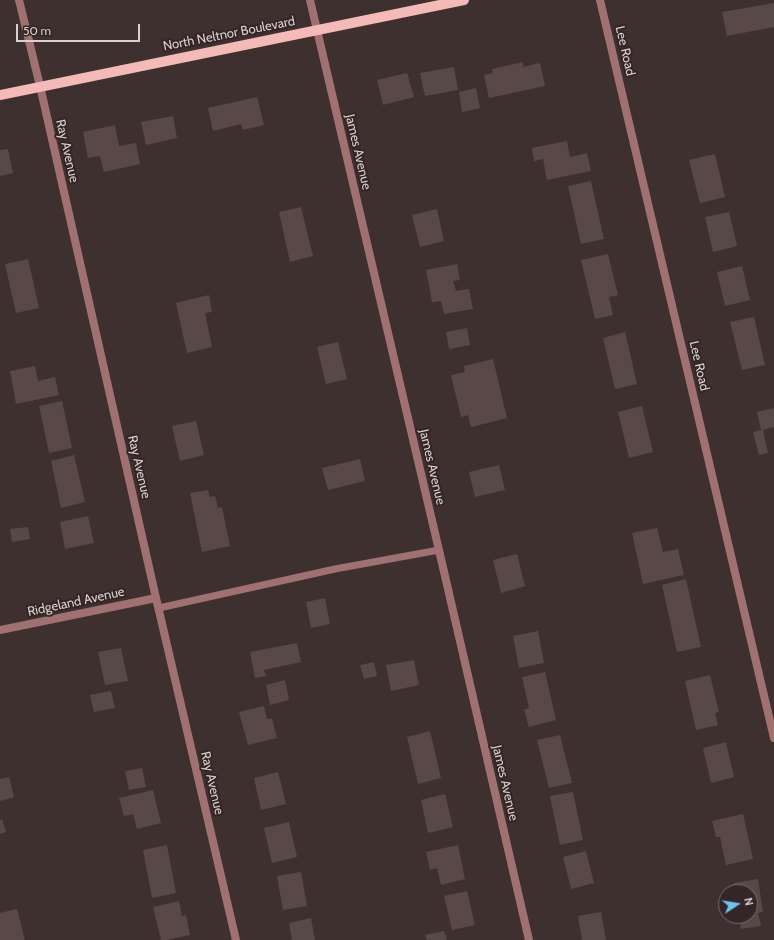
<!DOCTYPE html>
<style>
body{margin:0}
#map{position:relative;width:774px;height:940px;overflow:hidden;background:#3e302f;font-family:Cabin,sans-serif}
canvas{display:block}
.north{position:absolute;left:718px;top:884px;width:40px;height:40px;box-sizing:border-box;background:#342626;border:1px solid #766a6a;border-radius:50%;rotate:78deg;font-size:11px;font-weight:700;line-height:16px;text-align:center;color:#d8cfcf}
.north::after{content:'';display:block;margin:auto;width:14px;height:18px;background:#68c4f0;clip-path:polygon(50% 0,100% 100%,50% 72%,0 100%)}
.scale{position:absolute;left:16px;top:24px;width:124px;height:18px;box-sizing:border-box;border:2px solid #d8cfcf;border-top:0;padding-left:5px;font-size:12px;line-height:14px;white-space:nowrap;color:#d8cfcf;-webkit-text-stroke:3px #342626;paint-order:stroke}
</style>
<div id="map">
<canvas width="774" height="940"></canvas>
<div class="north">N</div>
<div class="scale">50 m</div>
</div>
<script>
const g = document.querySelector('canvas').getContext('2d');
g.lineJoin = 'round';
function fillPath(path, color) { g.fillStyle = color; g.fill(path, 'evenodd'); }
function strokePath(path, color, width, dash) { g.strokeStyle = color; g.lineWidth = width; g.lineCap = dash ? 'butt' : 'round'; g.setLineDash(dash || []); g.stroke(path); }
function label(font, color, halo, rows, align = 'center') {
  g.font = font + ' Cabin,sans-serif'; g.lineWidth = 4; g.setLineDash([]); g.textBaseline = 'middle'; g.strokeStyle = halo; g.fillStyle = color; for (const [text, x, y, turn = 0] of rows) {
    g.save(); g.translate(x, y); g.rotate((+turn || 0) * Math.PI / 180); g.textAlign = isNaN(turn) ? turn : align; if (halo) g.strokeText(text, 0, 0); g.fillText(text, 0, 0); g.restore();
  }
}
fillPath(new Path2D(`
 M774 3V27L727 36 722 12Z
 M523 62V67L540 63 545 86 489 98 484 75 493 73 492 69Z
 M454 67 458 90 425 96 420 73Z
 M407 73 414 97 383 105 377 80Z
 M476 88 480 108 462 112 459 92Z
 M257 97 264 125 243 130 241 124 213 131 208 108Z
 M173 116 177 138 146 145 141 122Z
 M115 125 119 146 136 143 140 164 104 172 100 156 88 158 83 132Z
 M567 141 570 157 587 153 591 171 547 180 543 159 534 161 532 148Z
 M8 149 13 173 0 176V150Z
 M715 154 725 197 700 203 689 160Z
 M591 181 604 239 581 244 568 186Z
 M301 207 313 256 290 262 279 212Z
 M437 209 444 241 420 247 412 215Z
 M729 212 737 246 713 252 705 217Z
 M608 254 618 295 609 297 613 315 595 319 581 260Z
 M28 259 39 308 16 313 5 264Z
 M457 264 460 280 453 281 456 291 469 289 473 309 444 314 441 301 432 302 426 270Z
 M742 266 750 300 725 306 717 272Z
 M209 295 212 312 205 313 212 347 187 353 176 303Z
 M754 317 765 365 742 370 730 322Z
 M467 328 470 345 449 349 446 332Z
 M625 332 637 384 615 389 603 338Z
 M338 342 347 379 326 384 317 347Z
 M493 359 507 418 471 427 468 415 461 417 451 375 465 372 464 366Z
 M35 366 38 381 55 377 59 395 16 404 10 371Z
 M62 401 72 448 49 453 39 406Z
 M642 406 653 452 629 458 618 412Z
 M774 408V427L763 430 768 453 759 455 753 432 761 430 757 412Z
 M196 421 204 455 180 461 172 426Z
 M74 455 85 502 61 508 51 461Z
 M360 459 365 481 328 490 322 468Z
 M499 465 505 490 475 497 469 472Z
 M208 490 210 497 215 496 218 508 222 507 230 546 202 552 190 493Z
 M88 516 94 543 65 549 60 522Z
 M28 527 30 539 12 542 10 529Z
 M657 528 663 552 678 549 684 575 643 584 632 533Z
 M517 554 525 586 501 593 493 560Z
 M686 579 701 647 677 652 662 585Z
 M325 598 330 624 311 628 306 602Z
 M538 631 544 663 519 668 513 636Z
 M297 643 301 662 264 670 266 676 255 678 250 652Z
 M121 648 128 681 105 685 98 652Z
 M414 660 419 685 391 691 386 665Z
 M374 662 377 676 364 679 360 665Z
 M545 672 556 720 529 727 524 710 529 708 522 677Z
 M710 675 719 712 715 713 718 725 696 730 685 681Z
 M285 680 289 700 270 705 266 685Z
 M111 691 115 708 94 712 90 695Z
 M264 706 267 719 272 718 277 738 248 745 239 712Z
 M430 731 441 778 418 784 407 737Z
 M560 735 572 783 549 788 537 740Z
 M726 742 734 777 711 783 703 748Z
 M142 768 146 787 129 790 125 771Z
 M278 772 286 804 261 810 254 778Z
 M9 777 14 797 0 801V779Z
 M153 790 161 823 137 829 133 814 124 816 119 798Z
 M573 792 583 840 560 845 550 796Z
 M445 794 453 827 428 833 421 800Z
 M743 814 753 859 726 865 720 837H716L712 821Z
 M2 819 6 832 0 834V820Z
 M289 822 297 857 272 863 264 828Z
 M167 845 176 893 152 898 143 850Z
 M458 845 465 879 441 885 437 868 430 870 426 852Z
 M586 851 594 883 571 889 563 857Z
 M301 872 307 906 283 910 277 876Z
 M758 879 763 912 758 913 761 926 741 929 739 916H750V892H735L734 883Z
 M467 891 475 925 452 930 444 896Z
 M179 901 182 916 186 915 190 935 166 940H161L153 907Z
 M17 909 25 940H0V913Z
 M601 912 606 940H582L578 916Z
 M311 918 315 940H292L289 923Z
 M444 931 447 940H427L425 935Z`), '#584948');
strokePath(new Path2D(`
 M159 608 335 569 439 550`), '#a07170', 7);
strokePath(new Path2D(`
 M19 0 40 86 156 598 236 940
 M310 0 442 563 529 940
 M600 0 774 738
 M0 630 156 598`), '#a07170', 8);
strokePath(new Path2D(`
 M0 95 464 0`), '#f3bab7', 10);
label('13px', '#d8cfcf', '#342626', [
 ["North Neltnor Boulevard",229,34,-11],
 ["Lee Road",625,51,77],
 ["Ray Avenue",67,151,77],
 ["James Avenue",358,152,77],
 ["Lee Road",699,366,77],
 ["Ray Avenue",139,467,77],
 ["James Avenue",432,467,77],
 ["Ridgeland Avenue",76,602,-12],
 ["Ray Avenue",212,783,77],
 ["James Avenue",505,783,77]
]);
</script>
